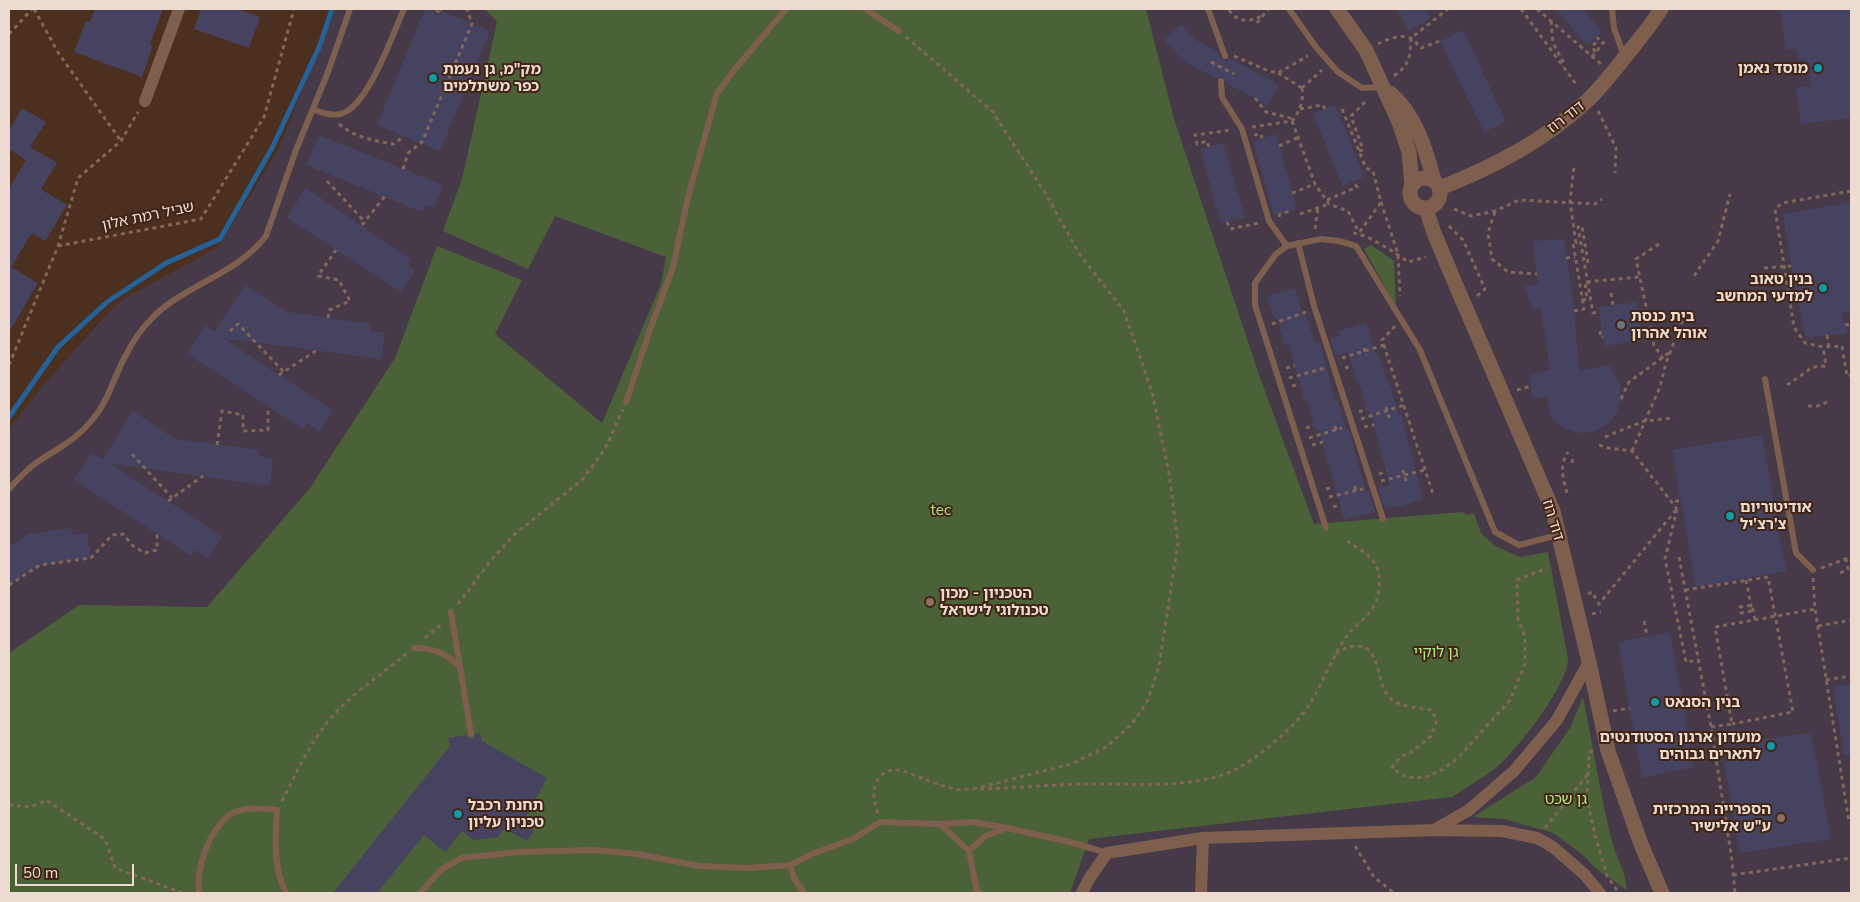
<!DOCTYPE html>
<meta charset="utf-8">
<style>
body{margin:0}
#map{position:relative;width:1860px;height:902px;overflow:hidden;background:#4b2f1f;font-family:Mulish,sans-serif}
canvas{display:block}
.frame{position:absolute;inset:0;border:10px solid #eddbd1;pointer-events:none}
.scale{position:absolute;left:15px;top:864px;width:119px;height:22px;box-sizing:border-box;border:2px solid #eddbd1;border-top:0;padding-left:6px;font-size:15px;line-height:18px;white-space:nowrap;color:#eddbd1;-webkit-text-stroke:4px #402515;paint-order:stroke}
</style>
<div id="map">
<canvas width="1860" height="902"></canvas>
<div class="frame"></div>
<div class="scale">50 m</div>
</div>
<script>
const g = document.querySelector('canvas').getContext('2d');
g.lineJoin = 'round';
function fillPath(path, color) { g.fillStyle = color; g.fill(path, 'evenodd'); }
function strokePath(path, color, width, dash) { g.strokeStyle = color; g.lineWidth = width; g.lineCap = dash ? 'butt' : 'round'; g.setLineDash(dash || []); g.stroke(path); }
function label(font, color, halo, rows, align = 'center') {
  g.font = font + ' Mulish,"Noto Sans Hebrew",sans-serif'; g.lineWidth = 4; g.setLineDash([]); g.textBaseline = 'middle'; g.strokeStyle = halo; g.fillStyle = color; for (const [text, x, y, turn = 0] of rows) {
    g.save(); g.translate(x, y); g.rotate((+turn || 0) * Math.PI / 180); g.textAlign = isNaN(turn) ? turn : align; if (halo) g.strokeText(text, 0, 0); g.fillText(text, 0, 0); g.restore();
  }
}
fillPath(new Path2D(`
 M335 9H1851V893H538L9 775V429L44 384 118 302 218 247 278 150Z`), '#463948');
fillPath(new Path2D(`
 M485 9H1146L1174 119 1259 375 1314 524 1463 512 1466 515 1474 513 1481 533 1495 546 1520 557 1548 552 1568 659C1568 685 1517 750 1497 767 1483 778 1467 787 1452 797L1089 839 1070 893H9V653L79 605 207 607 310 488 395 358 437 246 522 280 495 334 602 423 661 284 666 257 555 216 528 269 443 231 462 179 497 22Z
 M1371 245 1394 261 1396 306 1364 249Z
 M1583 697C1593 745 1600 794 1612 842 1617 858 1626 873 1627 890L1595 868 1583 855 1553 833 1504 819 1473 817 1536 777 1570 728Z`), '#4b6138');
strokePath(new Path2D(`
 M9 417 58 347 107 302 166 263 220 239 272 148 320 45 332 9`), '#256298', 5);
fillPath(new Path2D(`
 M95 9H163L150 44 153 45 142 77 74 52 86 21 90 22Z
 M201 9H238L260 17 249 48 194 29Z
 M425 9H433L436 15 443 12 490 31 440 151 377 125Z
 M1397 9H1425L1431 18 1409 31Z
 M1556 9H1583L1602 32 1587 45Z
 M1780 9H1851V118L1801 124 1796 88 1811 86 1807 60 1798 59 1796 49 1786 50Z
 M1181 24 1196 40 1218 52 1222 60 1226 61 1229 58 1279 85 1268 105 1226 83 1224 77 1220 76 1217 79 1183 61 1164 40Z
 M1463 30 1506 122 1484 132 1440 41Z
 M1335 105 1364 177 1342 186 1313 114Z
 M22 108 46 122 30 147 57 163 41 189 67 205 45 241 32 233 11 267 38 283 9 332V189L26 160 9 149V130Z
 M1276 134 1297 209 1274 216 1253 141Z
 M319 135 443 185 434 208 426 205 422 212 306 165Z
 M1223 143 1245 217 1221 224 1200 149Z
 M306 188 411 259 408 265 415 270 401 292 287 218Z
 M1851 202V311L1841 313 1848 333 1806 338 1791 266 1783 214Z
 M1564 239 1573 301 1579 371 1609 365 1620 385 1621 399 1616 414 1609 423 1593 432 1579 433 1563 428 1551 417 1546 397 1532 398 1529 375 1550 370 1541 308 1533 310 1524 286 1538 284 1533 241Z
 M245 285 288 312 370 324V331L385 333 381 359 223 338 333 410 320 432 307 423 303 429 187 354 205 325 214 332Z
 M1295 288 1303 316 1306 315 1315 343 1320 342 1335 401H1338L1346 431 1349 430 1366 492 1369 491 1375 512 1344 520 1319 430 1316 431 1307 401 1305 402 1289 344 1285 346 1277 318H1274L1267 296Z
 M1637 302 1643 340 1604 346 1599 307Z
 M1366 323 1375 354 1378 353 1387 382H1389L1399 415 1401 414 1423 500 1395 508 1394 506 1385 509 1378 488 1390 485 1370 411 1368 412 1359 383H1357L1348 352 1335 356 1330 339 1340 336 1338 331Z
 M133 411 175 439 259 450 258 456 273 459 270 486 109 463 222 536 208 558 194 550 191 556 74 480 92 453 103 459Z
 M1762 435 1786 571 1696 587 1672 450Z
 M71 528 73 535 87 533 91 558 40 565 9 585V547L28 534Z
 M1670 632 1694 767 1642 778 1618 642Z
 M1851 684V754L1844 755 1833 687Z
 M476 733H480L482 741 547 778 522 824 534 831 527 841 504 829 498 837 473 840 462 831 445 852 424 835 377 893H333L450 746 448 738 466 735 469 738 472 739Z
 M1811 733 1831 839 1740 853 1724 761 1759 754 1758 740Z`), '#464360');
strokePath(new Path2D(`
 M34 9 59 54 121 141
 M1521 9 1576 84
 M1537 9 1601 64
 M1229 10C1238 23 1249 22 1262 16
 M1551 21 1553 43 1565 65
 M1257 23 1268 9
 M9 34 32 9
 M906 37 992 111 1044 191 1080 255 1124 311 1152 392 1169 473 1178 543 1159 666 1148 700 1132 724 1106 747 1071 764 973 789
 M1378 44C1387 39 1403 33 1412 39 1416 41 1418 46 1421 48L1440 41
 M1595 52 1592 46 1599 40 1597 37
 M1234 56 1269 71 1278 73 1308 56
 M1592 57 1607 38
 M1211 62 1234 74
 M1278 73 1302 88
 M1394 76C1410 64 1410 58 1411 38L1448 9
 M1302 88 1322 70
 M1255 98 1266 112 1294 119
 M1300 109 1323 105 1325 109
 M1342 109 1366 168 1373 171 1381 202 1359 233
 M1598 111 1616 148 1615 173
 M1292 121 1315 184 1329 204 1348 211 1359 233
 M339 124C354 137 374 141 394 144L404 136
 M1252 127 1292 121C1300 112 1304 99 1302 88
 M1254 135 1261 134 1262 138
 M1279 146 1299 137
 M1209 147 1207 141 1197 144 1195 135 1231 130
 M1359 151 1363 150 1351 116 1367 100
 M403 169 408 153 422 142 472 24 467 9
 M327 181 365 222
 M1851 191 1782 203 1775 209 1794 327 1805 343 1823 347 1842 346 1847 376 1851 375
 M1292 193 1315 184
 M1327 200 1357 187 1354 181
 M1381 202 1398 254 1400 296
 M1454 209 1471 216 1495 211 1519 200 1595 204 1602 199
 M1495 212 1488 233 1492 259 1508 272 1537 274
 M1300 214 1329 204
 M1279 217 1280 214 1291 211
 M1227 222 1230 229 1259 223
 M362 225 385 196
 M1449 226 1463 240 1485 289 1477 296
 M1315 229 1318 207
 M1353 233C1367 234 1396 253 1408 262L1426 257
 M1659 244 1636 259 1654 345 1665 362
 M58 246 201 219 264 117 294 9
 M1566 258 1575 257
 M1588 263 1582 226 1578 227 1593 313 1599 312
 M1764 268 1791 266
 M1694 276 1718 241 1730 194
 M1611 293 1613 306
 M1582 300 1587 299 1585 282 1639 277
 M1574 311 1584 309 1573 243H1576L1570 202 1574 166
 M328 318 329 310 350 301 339 280 318 276 336 250
 M1272 324 1306 312
 M1845 324 1851 326
 M1395 326 1382 340 1433 494
 M230 331 238 324 284 372
 M1600 331 1601 338 1603 337
 M1827 335 1829 347
 M1364 348 1367 356
 M1342 358 1384 345
 M9 365 58 246 78 178 121 141 138 112
 M1286 368 1295 366
 M1345 368 1352 366
 M279 375 317 350
 M1289 378 1325 368
 M1787 385 1813 367 1826 366 1823 347
 M1292 386 1300 384
 M1517 390 1531 386
 M1621 399 1629 382 1670 352
 M1808 406H1818L1827 402
 M1386 407 1389 418
 M1359 412 1367 409
 M1361 419 1404 405
 M1335 426 1337 433
 M1364 427 1374 425
 M1306 428 1314 425
 M1605 437 1644 421 1674 418
 M1309 438 1342 428
 M217 445 222 411 243 415V431L268 430V407
 M1312 445 1323 442
 M1599 445 1608 448 1632 451 1677 509
 M1632 451 1660 387 1666 363 1685 314
 M132 454 172 498
 M1572 463 1573 455
 M1403 470 1406 481
 M1379 474 1387 471
 M1381 481 1425 470
 M1355 486 1356 493
 M1326 489 1334 487
 M1567 493C1563 479 1559 465 1568 452
 M1329 497 1363 489
 M168 501 203 476
 M1675 501H1681
 M1333 507 1340 505
 M1677 509 1665 559 1686 662 1699 660
 M1679 557 1711 727 1732 860 1735 893
 M1821 568 1851 557
 M1840 573 1848 569 1846 559
 M1813 578 1815 609 1849 822
 M1746 580 1752 611 1741 613 1740 607 1752 605 1755 620
 M9 585 40 565 91 558 112 535 123 534 133 546 145 553 157 550V534
 M1685 590 1768 577 1793 712 1732 724
 M1588 594 1592 592 1599 604 1676 510
 M458 604 492 559 516 533 582 480 605 449 623 409
 M1592 614 1601 612
 M1644 621 1647 636
 M1818 626 1851 620
 M425 638 443 623
 M1336 654C1344 648 1347 647 1357 646 1382 646 1375 685 1390 698 1400 707 1418 708 1431 710L1437 720 1431 736 1413 751 1400 757 1392 768 1406 777 1417 778 1430 776 1443 769 1457 759 1510 700 1525 664V636L1518 619 1517 580 1547 568
 M1826 680 1851 676
 M1613 711 1630 708
 M1711 727 1732 724 1715 627 1815 609
 M1593 751 1589 752 1587 799 1595 835 1607 876 1619 893
 M980 789C1014 788 1048 785 1082 784 1128 783 1191 790 1232 771 1255 761 1284 735 1300 717 1322 691 1329 658 1350 632 1356 625 1365 619 1371 611 1381 596 1384 572 1371 558 1364 551 1354 546 1346 540
 M282 801C295 775 308 747 326 724 347 696 380 676 407 653
 M9 805 31 807 46 800 105 839 115 868 183 893
 M878 813C874 800 870 789 880 777 892 761 914 776 929 781 937 784 946 787 955 789 961 790 968 789 974 789
 M1545 828 1588 774
 M1355 846 1374 877 1394 893
 M1733 875 1851 858`), '#806759', 3, [4, 4]);
strokePath(new Path2D(`
 M865 9 899 31
 M1208 9 1225 56
 M1289 9 1316 47 1338 72 1362 88 1382 87
 M1612 9 1614 28 1624 56
 M438 10 439 9
 M1221 81 1222 97 1242 129 1269 221 1287 246
 M313 109C322 113 334 117 343 113 369 104 393 33 404 9
 M1298 243 1314 306 1383 519
 M1765 379 1796 553 1813 570
 M626 402 650 330 673 267 688 197 717 93 735 69 786 9
 M9 489C18 479 28 468 39 461 60 447 77 439 93 419 109 400 114 376 126 355 133 340 143 327 155 315 188 284 238 273 266 236L296 150 328 72 350 9
 M1326 528 1255 305V283L1276 254 1287 246 1321 239 1339 241 1356 246 1420 350 1495 532 1519 545 1558 535
 M451 612 471 734
 M414 648C432 647 446 653 459 666
 M940 824 969 851 977 891 980 893
 M969 851 985 836 1007 828 1070 842 1107 853
 M790 865 795 880 804 893
 M199 893C196 868 208 833 228 816 240 806 262 808 277 810 275 837 273 868 286 893
 M420 893 442 869 462 858 518 852 594 850 637 854 699 866 748 868 790 865 812 854 853 839 880 822 940 824 972 822 1007 828`), '#7e5f4e', 6);
strokePath(new Path2D(`
 M145 101 179 9
 M1434 830 1469 810 1514 771 1557 720 1589 662
 M1082 893 1089 879 1107 853 1203 838
 M1201 893 1203 838 1434 830 1502 831 1537 838 1553 847 1584 874 1600 893`), '#7e5f4e', 12);
strokePath(new Path2D(`
 M1337 9 1366 50 1399 122 1409 152 1412 185
 M1390 93C1416 115 1425 148 1434 180
 M1410 193a15 15 0 1 1 30 0a15 15 0 1 1-30 0Z
 M1440 188C1493 167 1544 141 1587 101 1602 87 1616 68 1629 52 1640 38 1652 24 1661 9
 M1426 209 1434 233 1455 283 1553 511 1589 662 1608 751 1641 844 1662 893`), '#7e5f4e', 15);
for (const [x, y, r, color] of [
 [1818,68,5,"#0f9aa8"],
 [433,78,5,"#0f9aa8"],
 [1823,288,5,"#0f9aa8"],
 [1621,325,5,"#6b7280"],
 [1730,516,5,"#0f9aa8"],
 [930,602,5,"#8d6e63"],
 [1655,702,5,"#0f9aa8"],
 [1771,746,5,"#0f9aa8"],
 [458,814,5,"#0f9aa8"],
 [1781,818,5,"#8d6e63"]
]) { const dot = new Path2D(); dot.arc(x, y, r, 0, 2 * Math.PI); g.fillStyle = color; g.fill(dot); strokePath(dot, '#402515', 2); }
label('bold 15px', '#eddbd1', '#402515', [
 ["מוסד נאמן",1808,68,"right"],
 ["מק\"מ, גן נעמת",443,69],
 ["כפר משתלמים",443,86],
 ["בנין טאוב",1813,279,"right"],
 ["למדעי המחשב",1813,296,"right"],
 ["בית כנסת",1631,316],
 ["אוהל אהרון",1631,333],
 ["אודיטוריום",1740,507],
 ["צ'רצ'יל",1740,524],
 ["הטכניון - מכון",940,593],
 ["טכנולוגי לישראל",940,610],
 ["בנין הסנאט",1665,702],
 ["מועדון ארגון הסטודנטים",1761,737,"right"],
 ["לתארים גבוהים",1761,754,"right"],
 ["תחנת רכבל",468,805],
 ["טכניון עליון",468,822],
 ["הספרייה המרכזית",1771,809,"right"],
 ["ע\"ש אלישיר",1771,826,"right"]
], 'left');
label('15px', '#eddbd1', '#402515', [
 ["דוד רוז",1566,117,-38],
 ["שביל רמת אלון",148,216,-12],
 ["דוד רוז",1553,520,73]
]);
label('15px', '#b1e786', '#402515', [
 ["tec",941,510],
 ["גן לוקיי",1436,652],
 ["גן שכט",1566,799]
]);
</script>
